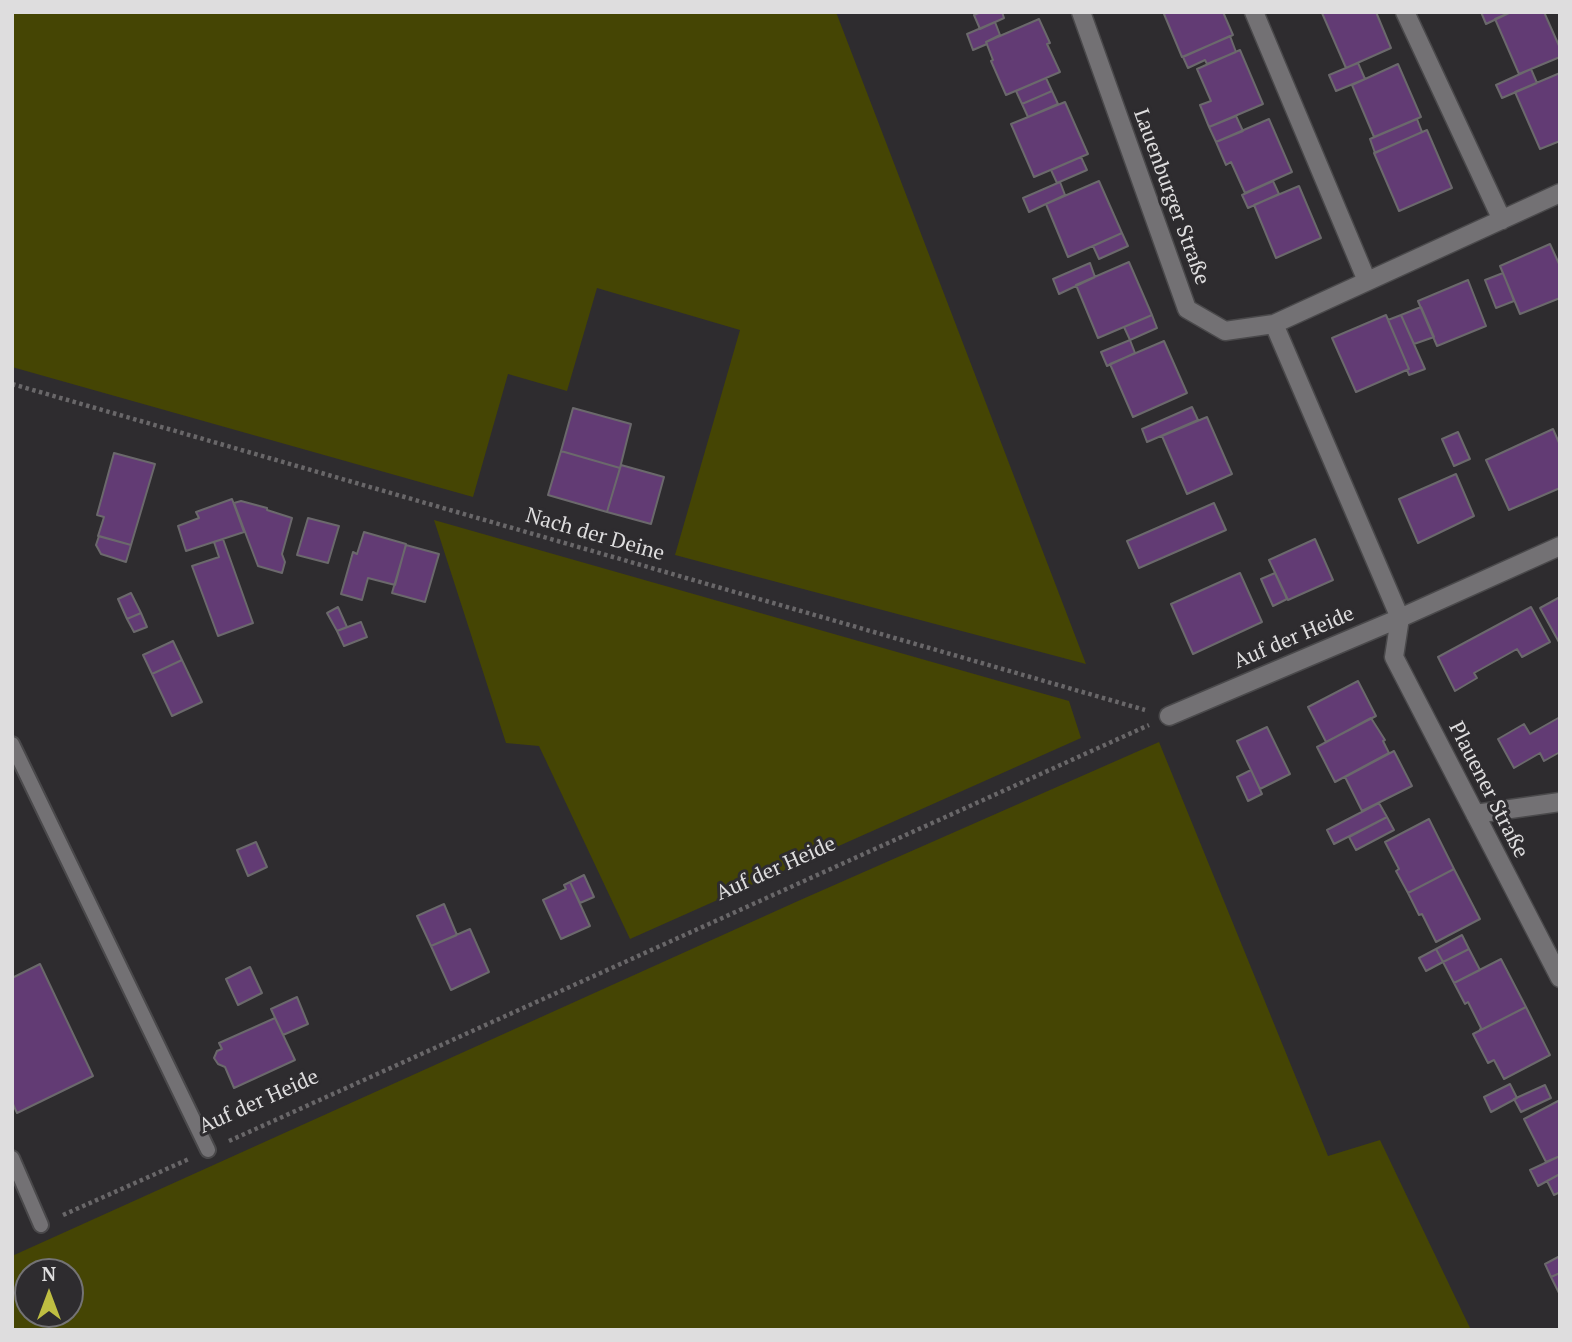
<!DOCTYPE html>
<meta charset="utf-8">
<style>
body{margin:0}
#map{position:relative;width:1572px;height:1342px;overflow:hidden;background:#2e2c2f;font-family:"PT Serif",serif}
canvas{display:block}
.frame{position:absolute;inset:0;border:14px solid #deddde;pointer-events:none}
.north{position:absolute;left:14px;top:1258px;width:70px;height:70px;box-sizing:border-box;background:#2e2c2f;border:2px solid #747375;border-radius:50%;rotate:0deg;font-size:19px;font-weight:700;line-height:28px;text-align:center;color:#deddde}
.north::after{content:'';display:block;margin:auto;width:24px;height:32px;background:#bfbe42;clip-path:polygon(50% 0,100% 100%,50% 72%,0 100%)}
</style>
<div id="map">
<canvas width="1572" height="1342"></canvas>
<div class="frame"></div>
<div class="north">N</div>
</div>
<script>
const g = document.querySelector('canvas').getContext('2d');
g.lineJoin = 'round';
function fillPath(path, color) { g.fillStyle = color; g.fill(path, 'evenodd'); }
function strokePath(path, color, width, dash) { g.strokeStyle = color; g.lineWidth = width; g.lineCap = dash ? 'butt' : 'round'; g.setLineDash(dash || []); g.stroke(path); }
function label(font, color, halo, rows, align = 'center') {
  g.font = font + ' "PT Serif",serif'; g.lineWidth = 6; g.setLineDash([]); g.textBaseline = 'middle'; g.strokeStyle = halo; g.fillStyle = color; for (const [text, x, y, turn = 0] of rows) {
    g.save(); g.translate(x, y); g.rotate((+turn || 0) * Math.PI / 180); g.textAlign = isNaN(turn) ? turn : align; if (halo) g.strokeText(text, 0, 0); g.fillText(text, 0, 0); g.restore();
  }
}
fillPath(new Path2D(`
 M12 12H836L1086 664 675 555 740 330 597 288 567 391 508 374 473 497 12 367Z
 M434 520 1069 701 1081 738 630 939 539 746 506 743Z
 M1159 742 1328 1156 1380 1140 1471 1330H12V1256L798 901ZM28 1272H70V1314H28Z`), '#454504');
const building = new Path2D(`
 M981 12H1002L1004 18 980 29 974 15Z
 M1167 12H1223L1233 35 1182 57 1164 14Z
 M1376 12 1391 48 1346 68 1322 13Z
 M1481 12H1508L1509 13 1486 24Z
 M1511 12H1544L1560 48V57L1519 74 1495 19Z
 M1039 19 1050 43 1047 44 1060 72 1006 95 991 61 993 60 986 42Z
 M995 22 1000 35 986 42 987 44 973 50 967 34Z
 M1230 36 1236 52 1207 64 1205 60 1188 68 1183 57Z
 M1240 50 1263 104 1209 127 1200 105 1211 101 1197 69Z
 M1358 63 1365 79 1336 91 1329 75Z
 M1398 64 1421 117 1374 137 1352 85Z
 M1531 69 1537 83 1502 98 1496 85Z
 M1560 73V141L1540 149 1515 92Z
 M1046 78 1052 91 1022 104 1016 91Z
 M1052 91 1058 104 1028 117 1022 104Z
 M1065 102 1088 154 1034 177 1011 124Z
 M1236 116 1243 131 1216 142 1209 127Z
 M1269 119 1292 172 1245 193 1231 162 1226 165 1216 142Z
 M1417 119 1422 132 1375 153 1370 139Z
 M1427 130 1452 188 1399 211 1374 153Z
 M1081 157 1087 170 1057 183 1051 170Z
 M1099 181 1122 233 1068 257 1046 204Z
 M1273 181 1279 194 1248 208 1242 195Z
 M1060 182 1065 195 1029 212 1023 198Z
 M1299 186 1321 238 1276 258 1254 205Z
 M1122 233 1128 246 1099 259 1093 246Z
 M1550 244 1560 266V298L1520 314 1500 266Z
 M1129 262 1152 315 1098 338 1076 285Z
 M1090 263 1095 277 1059 294 1053 279Z
 M1503 273 1514 301 1496 308 1485 280Z
 M1468 280 1486 326 1437 346 1418 301Z
 M1421 307 1434 337 1414 344 1401 315Z
 M1152 315 1157 328 1130 340 1124 327Z
 M1386 315 1409 369 1356 392 1332 338Z
 M1401 315 1425 369 1409 375 1407 370 1409 369 1388 320Z
 M1130 340 1135 353 1107 366 1101 352Z
 M1164 341 1187 393 1133 417 1110 364Z
 M1192 407 1198 420 1147 442 1142 429Z
 M573 408 631 424 620 468 561 451Z
 M1207 417 1232 474 1187 494 1162 436Z
 M1553 429 1560 445V488L1509 510 1486 460Z
 M1458 432 1470 459 1454 466 1442 439Z
 M561 451 620 468 607 512 548 495Z
 M114 453 155 464 131 545 98 536 104 517 97 515Z
 M621 465 664 477 651 524 607 512Z
 M1456 474 1474 516 1418 543 1399 499Z
 M232 499 244 532 186 551 178 526 199 518 196 512Z
 M241 501 267 508V510L292 518 282 554 285 562 282 573 258 566 234 503Z
 M1214 503 1226 530 1139 568 1127 541Z
 M308 518 339 526 328 563 297 555Z
 M364 532 406 544 395 585 368 578 362 600 341 594 353 552 357 554Z
 M99 536 131 545 126 562 101 554 96 545Z
 M223 539 253 623 218 636 192 566 219 557 214 542Z
 M1315 539 1333 580 1288 600 1269 560Z
 M406 545 439 554 425 602 392 593Z
 M1240 573 1262 622 1193 654 1171 604Z
 M1275 573 1287 599 1273 606 1261 579Z
 M131 593 141 613 127 619 118 599Z
 M1560 597V644L1540 608Z
 M338 607 347 627 337 631 327 613Z
 M1531 607 1550 642 1522 657 1517 649 1474 673 1477 678 1455 691 1438 657Z
 M141 613 147 627 134 632 127 619Z
 M361 622 367 637 344 646 337 631Z
 M173 641 182 660 152 674 143 655Z
 M182 660 202 702 172 716 152 674Z
 M1358 681 1376 716 1326 742 1308 707Z
 M1560 717V752L1544 761 1540 753 1514 768 1498 739 1524 724 1530 734Z
 M1371 718 1385 740 1383 741 1389 753 1335 782 1317 747Z
 M1267 727 1290 774 1260 789 1237 741Z
 M1394 751 1412 786 1362 811 1345 777Z
 M1251 770 1262 794 1248 801 1237 777Z
 M1379 803 1387 817 1334 844 1327 830Z
 M1387 817 1394 830 1356 850 1349 837Z
 M1429 819 1454 869 1408 893 1396 871 1399 869 1385 842Z
 M256 842 267 867 248 876 237 850Z
 M1454 869 1480 919 1436 942 1422 914 1419 915 1408 893Z
 M584 875 594 897 580 903 570 882Z
 M570 882 590 926 561 939 543 900 566 889 564 885Z
 M444 904 457 935 431 946 417 916Z
 M470 929 489 972 451 990 431 946Z
 M1462 935 1469 949 1443 962 1436 949Z
 M1436 949 1443 962 1426 971 1419 958Z
 M1469 949 1480 970 1454 983 1443 962Z
 M1501 959 1526 1007 1479 1031 1481 1028 1468 1002 1465 1004 1454 983Z
 M40 964 93 1076 17 1113 12 1102V978Z
 M250 967 262 993 238 1005 226 979Z
 M297 997 308 1024 283 1035 271 1009Z
 M1526 1007 1550 1055 1504 1079 1494 1060 1488 1063 1473 1034Z
 M275 1018 295 1060 234 1088 225 1067 218 1064 214 1058 217 1051 222 1049 219 1043Z
 M1510 1084 1517 1098 1491 1112 1484 1097Z
 M1545 1085 1551 1098 1521 1112 1514 1099Z
 M1560 1100V1156L1546 1162 1524 1119Z
 M1560 1156V1174L1538 1186 1530 1170Z
 M1560 1174V1192L1554 1195 1547 1181Z
 M1560 1256V1273L1551 1277 1545 1264Z
 M1560 1273V1292L1559 1293 1551 1277Z`);
fillPath(building, '#623b74');
strokePath(building, '#6b696c', 2);
const lane = new Path2D(`
 M12 744 208 1150
 M12 1158 41 1225`);
const street = new Path2D(`
 M1081 12 1187 309 1225 331 1274 324 1400 618 1394 657 1560 978
 M1254 12 1367 281
 M1405 12 1502 220
 M1274 324 1560 193
 M1169 716 1400 618 1560 546
 M1475 814 1560 802`);
strokePath(lane, '#4a494b', 18);
strokePath(street, '#4a494b', 21);
strokePath(new Path2D(`
 M12 384 1145 710
 M229 1141 1149 725
 M63 1215 189 1159`), '#696769', 4.5, [3.5, 3.5]);
strokePath(lane, '#737174', 14);
strokePath(street, '#737174', 18);
label('21px', '#deddde', '#2e2c2f', [
 ["Lauenburger Straße",1171,197,70],
 ["Nach der Deine",595,535,16],
 ["Auf der Heide",1294,638,-23],
 ["Plauener Straße",1488,790,63],
 ["Auf der Heide",776,869,-24],
 ["Auf der Heide",259,1102,-24]
]);
</script>
